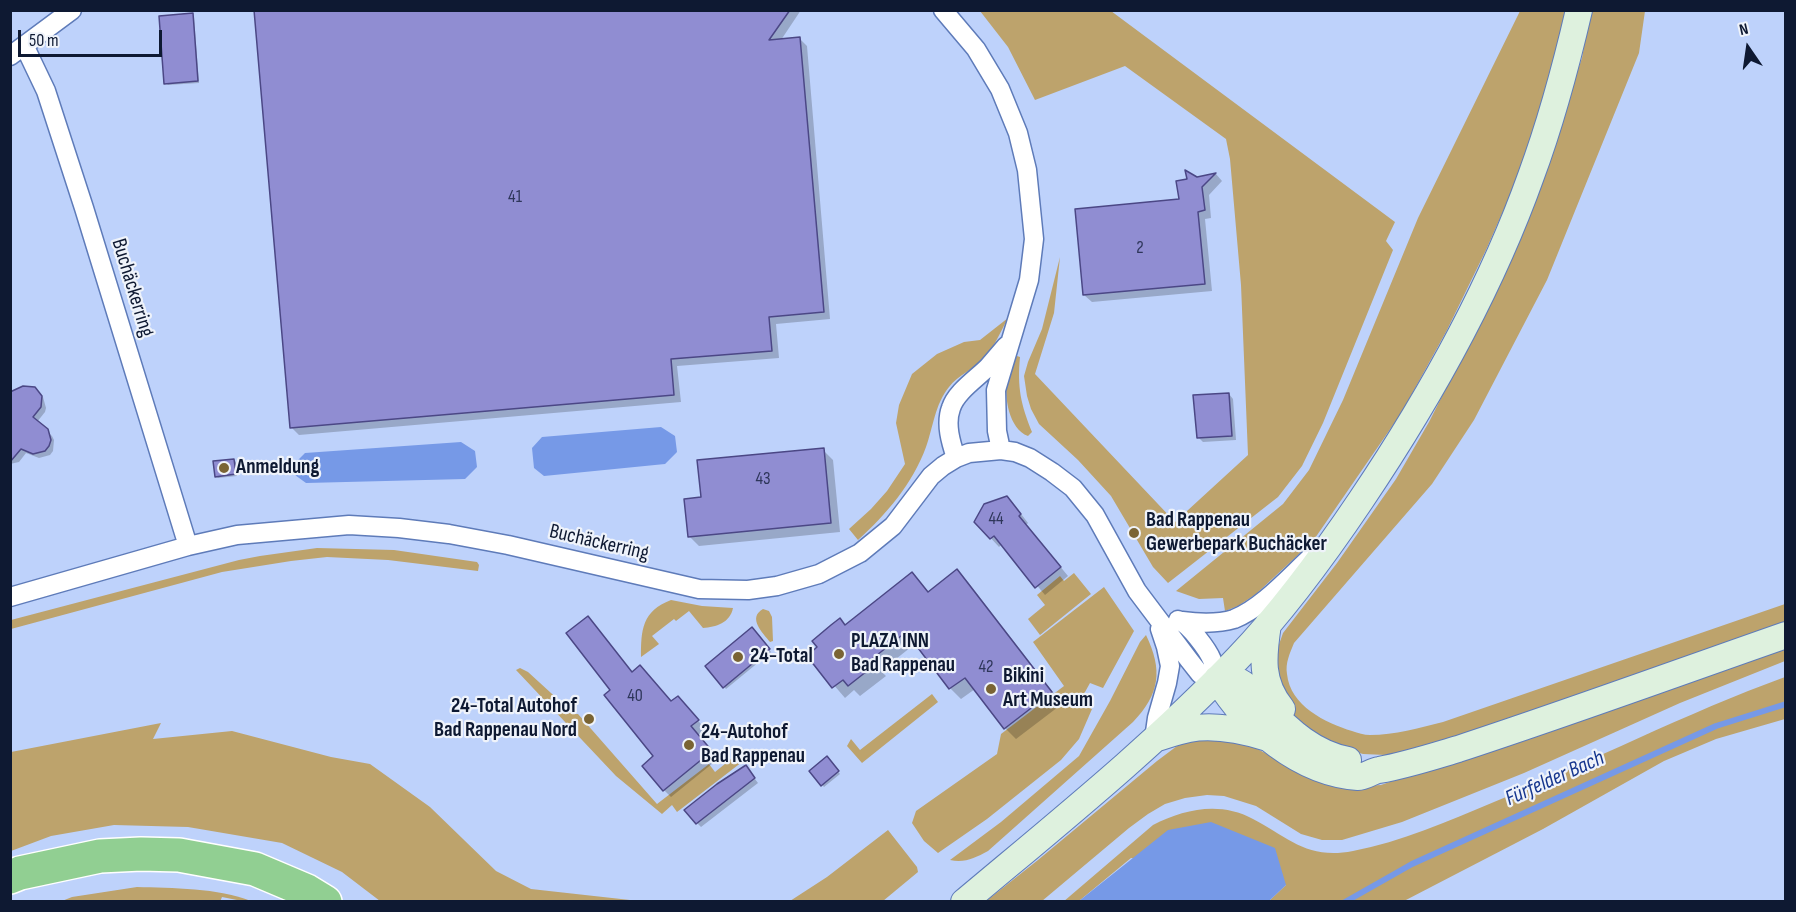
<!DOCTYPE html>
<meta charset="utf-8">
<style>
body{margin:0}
#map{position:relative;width:1796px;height:912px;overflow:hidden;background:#bed2fb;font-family:"Sofia Sans Condensed",sans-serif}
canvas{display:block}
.frame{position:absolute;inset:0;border:12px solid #0e1932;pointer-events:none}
.north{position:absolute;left:1718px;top:18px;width:60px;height:60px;-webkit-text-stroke:4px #eff3fa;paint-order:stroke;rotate:347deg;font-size:16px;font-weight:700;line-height:24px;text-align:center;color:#0e1932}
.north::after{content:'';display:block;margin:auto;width:21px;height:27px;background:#0e1932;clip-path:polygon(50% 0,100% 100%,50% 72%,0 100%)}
.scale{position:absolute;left:18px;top:30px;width:144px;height:27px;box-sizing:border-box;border:3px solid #0e1932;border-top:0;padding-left:8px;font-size:18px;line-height:21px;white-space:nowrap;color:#0e1932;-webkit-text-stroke:4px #eff3fa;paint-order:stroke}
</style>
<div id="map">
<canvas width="1796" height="912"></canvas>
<div class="frame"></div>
<div class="north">N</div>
<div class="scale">50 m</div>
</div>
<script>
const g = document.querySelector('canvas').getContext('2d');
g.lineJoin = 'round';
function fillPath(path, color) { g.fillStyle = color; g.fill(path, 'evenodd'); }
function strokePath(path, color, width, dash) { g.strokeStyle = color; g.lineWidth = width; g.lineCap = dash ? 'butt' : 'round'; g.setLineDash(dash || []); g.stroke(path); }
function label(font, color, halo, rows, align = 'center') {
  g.font = font + ' "Sofia Sans Condensed",sans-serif'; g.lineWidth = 4.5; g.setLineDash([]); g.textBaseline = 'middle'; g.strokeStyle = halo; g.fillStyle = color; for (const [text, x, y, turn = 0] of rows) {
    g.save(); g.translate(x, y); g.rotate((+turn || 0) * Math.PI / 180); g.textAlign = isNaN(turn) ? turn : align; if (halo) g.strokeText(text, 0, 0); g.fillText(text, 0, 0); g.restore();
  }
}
fillPath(new Path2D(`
 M980 11H1111L1395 222 1386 241 1393 250 1323 423 1302 466 1278 497 1168 583 1153 567 1111 496 1078 460 1039 424 1031 409 1027 396 1024 376 1028 362 1042 329 1060 257 1054 313 1035 374 1175 522 1248 455 1241 285 1230 159 1226 139 1125 66 1035 100 1008 47Z
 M1520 11H1566L1541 108 1519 175 1486 250 1447 330 1402 412 1313 541 1256 594 1238 606 1225 611 1223 598 1199 599 1176 591 1283 504 1309 470 1343 400 1418 218Z
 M1590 11H1645L1639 53 1547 280 1474 420 1432 484 1294 643C1290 653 1285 663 1287 674 1290 706 1326 723 1352 731 1358 733 1364 735 1370 735 1395 735 1419 728 1443 722L1785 604V624L1501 724 1412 751 1386 755 1363 754 1343 748 1310 730 1296 718 1282 701 1275 656 1283 633 1337 563 1396 479 1429 422 1470 341 1541 179 1582 58Z
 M1008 318C1001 331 994 347 985 358 974 369 958 375 949 387 935 404 933 428 926 447 913 483 886 515 858 540L849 529 871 509 887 491 905 464 896 423 899 405 912 374 937 354 964 342 980 340Z
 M1017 356 1020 357C1017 387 1021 405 1032 432L1028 436C1009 429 1004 397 1007 379 1009 371 1013 363 1017 356Z
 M317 548 394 550 477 562 479 565 478 571 388 560 327 557 291 561 222 572 11 629V620L239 560 260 556Z
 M1074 573 1091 594 1040 635 1028 619 1045 605 1037 595 1060 576 1064 581Z
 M1104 587 1134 631 1103 688 1090 683 1080 701 1092 709 1079 739 1061 760 987 819 938 853 924 841 912 823 916 811 997 754 1001 734 1064 686 1033 642Z
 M671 600 702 606 733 608C730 623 716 627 703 628L689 611 676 621 674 619 652 636 659 644 641 657C641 630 642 611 671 600Z
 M763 609 769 611 772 617 773 641 770 642C763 633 747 618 763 609Z
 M1146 635C1163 670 1160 694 1133 722L988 851C975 858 965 863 950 860L1001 822 1079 756 1110 701 1140 642Z
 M1785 645V661L1680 703 1524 773 1402 822 1342 840H1322L1301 834 1256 806 1224 796 1207 795 1185 798 1165 804 1148 814 1129 828 1042 901 985 902 1038 860 1157 761 1177 746 1197 739H1238L1302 772 1362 786 1381 785Z
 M520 668 528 672 574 714H578L657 804 709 764 715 772 736 755 742 762 677 812 672 805 662 814 616 776 516 670Z
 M1785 677V719L1716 739 1664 761 1543 829 1404 901H1269L1286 885 1131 858 1079 901 1063 902 1153 825C1184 809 1220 801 1253 819 1289 838 1308 860 1353 851 1401 842 1448 821 1494 802 1591 762 1686 713 1785 677Z
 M932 694 938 702 862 763 847 746 851 739 860 750Z
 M161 723 153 739 232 731 331 757 370 764 430 807 496 871 531 889 639 901H380L342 872 282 843 188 827 114 825 51 836 11 851V752Z
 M888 830 917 867 918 872 883 901H790L827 877Z
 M137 887C171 888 219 888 251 901H242L222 897 220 902 62 901 72 897Z`), '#bda36c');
fillPath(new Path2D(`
 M661 427 675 436 677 452 665 464 544 476 534 468 532 448 542 437Z
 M461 442 475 451 477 467 465 479 306 483 295 475V463L305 453Z
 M1211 822 1275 848 1286 885 1269 901H1079L1168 830Z`), '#7699e7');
fillPath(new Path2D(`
 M274 10H801L781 40 800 39 807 46 830 319 776 324 779 358 677 366 681 402 299 435 292 428Z
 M192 15 194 17 199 83 168 85 166 83Z
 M1216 174 1222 181 1209 195 1211 218 1205 219 1212 291 1092 302 1084 295 1180 200 1197 178Z
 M38 392 43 397 46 408 45 412 37 422 52 436 54 440 53 451 50 455 39 458 26 453 19 462 10 464V398Z
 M1229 394 1233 399 1236 440 1203 442 1198 437Z
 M823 450 833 460 840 532 699 546 689 536Z
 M234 460 236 462 237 476 218 478 216 476Z
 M1007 498 1015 506 1028 523 1026 525 1068 576 1045 595 1002 544 999 547 976 522Z
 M957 571 968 582 1062 704 1016 739 1005 728 975 689 961 699 950 688 916 643 881 671 886 676 860 696 854 690 845 698 809 656 912 574 929 593Z
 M752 629 771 652 726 689 707 666Z
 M632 673 672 703 685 705 705 729 698 735 718 759 671 797 664 790Z
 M827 758 840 774 824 787 811 772Z
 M749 771 758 783 701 827 697 823Z`), '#0003');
strokePath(new Path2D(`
 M1345 902 1412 864 1716 726 1786 704`), '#7699e7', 6);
const building = new Path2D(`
 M254 10H790L769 40 800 37 824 312 769 317 772 351 671 359 674 395 290 428Z
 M193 13 198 81 164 84 159 16Z
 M1185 170 1197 177 1216 173 1202 187 1205 210 1198 212 1205 284 1083 295 1075 209 1179 199 1176 181 1187 179Z
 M23 386 35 387 42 396 41 407 33 417 48 429 51 440 49 446 45 451 33 454 21 449 10 462V392Z
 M1229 393 1232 436 1197 438 1193 395Z
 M824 448 831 523 688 537 684 499 701 497 697 460Z
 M234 459 236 474 215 477 213 461Z
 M1007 496 1021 514 1019 516 1061 567 1035 588 994 536 990 539 974 522 984 504Z
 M957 569 1052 692 1004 729 965 678 949 689 906 632 872 659 876 664 848 686 843 680 832 688 807 656 817 647 812 641 831 625 840 618 845 625 912 572 928 592Z
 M588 616 632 672 640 665 671 701 678 696 699 720 691 726 712 751 663 791 642 766 653 756 604 695 610 690 566 633Z
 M752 627 770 649 723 688 705 666Z
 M827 756 839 771 821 786 809 771Z
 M746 765 755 778 696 824 684 810 717 784Z`);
fillPath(building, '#908dd2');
strokePath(building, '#4b4785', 1.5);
const minor = new Path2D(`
 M943 10 976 49 1000 89 1018 133 1027 170 1034 239 1029 280 996 390 997 431 1001 450
 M25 47 46 91 84 208 188 546
 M10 56 72 10
 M956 458C951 443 945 424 951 408 956 392 976 379 988 367 994 360 1000 353 1006 346
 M10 597 188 546 237 535 349 525 399 528 449 534 508 545 699 589 748 590 777 586 819 574 860 553 893 526 931 476 943 466 956 458 969 453 1001 450 1015 452 1030 458 1052 472 1073 488 1095 515 1137 591 1189 660 1200 674 1217 679
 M1178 620C1189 624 1208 650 1212 660 1214 666 1215 673 1217 679
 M1182 621C1198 623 1218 624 1234 619 1262 608 1289 577 1311 557
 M1154 739 1157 718 1167 683 1170 666 1166 647 1160 629`);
const secondary = new Path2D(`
 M1268 624C1263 657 1260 682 1282 709
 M1217 679C1246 727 1300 773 1358 777 1365 777 1372 771 1379 770 1407 765 1431 757 1458 749 1568 713 1677 673 1786 635
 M1217 679C1224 680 1234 679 1240 682 1250 687 1259 699 1267 707 1289 731 1315 754 1348 760
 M1157 738C1167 735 1178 731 1189 729 1215 724 1242 730 1268 738
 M964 902C1058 823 1154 746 1238 658 1284 610 1324 555 1361 500 1429 399 1490 291 1531 176 1551 122 1566 66 1579 10`);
const motorway = new Path2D(`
 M10 877 20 873 100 856 141 854 179 855 255 869 307 891 325 902`);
strokePath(minor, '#5e7bb9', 21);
strokePath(secondary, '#5e7bb9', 28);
strokePath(motorway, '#fff', 36);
strokePath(minor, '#fff', 18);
strokePath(secondary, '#def1de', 26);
strokePath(motorway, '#91cf92', 33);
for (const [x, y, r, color] of [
 [224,468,6,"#7a6434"],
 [1134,533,6,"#7a6434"],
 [839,654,6,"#7a6434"],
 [738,657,6,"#7a6434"],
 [991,689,6,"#7a6434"],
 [589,719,6,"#7a6434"],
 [689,745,6,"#7a6434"]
]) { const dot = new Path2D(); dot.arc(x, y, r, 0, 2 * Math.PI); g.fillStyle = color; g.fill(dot); strokePath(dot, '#eff3fa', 2); }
label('18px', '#2e365a', null, [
 ["41",515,197],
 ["2",1140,248],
 ["43",763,479],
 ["44",996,519],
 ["42",986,667],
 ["40",635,696]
]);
label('21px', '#0e1932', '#eff3fa', [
 ["Buchäckerring",132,288,73],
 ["Buchäckerring",599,543,13]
]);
label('bold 21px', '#0e1932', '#eff3fa', [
 ["Anmeldung",236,468],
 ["Bad Rappenau",1146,521],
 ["Gewerbepark Buchäcker",1146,545],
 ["PLAZA INN",851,642],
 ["Bad Rappenau",851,666],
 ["24-Total",750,657],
 ["Bikini",1003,677],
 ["Art Museum",1003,701],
 ["24-Total Autohof",577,707,"right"],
 ["Bad Rappenau Nord",577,731,"right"],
 ["24-Autohof",701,733],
 ["Bad Rappenau",701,757]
], 'left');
label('italic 22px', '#16368e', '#eff3fa', [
 ["Fürfelder Bach",1555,779,-24]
]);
</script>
